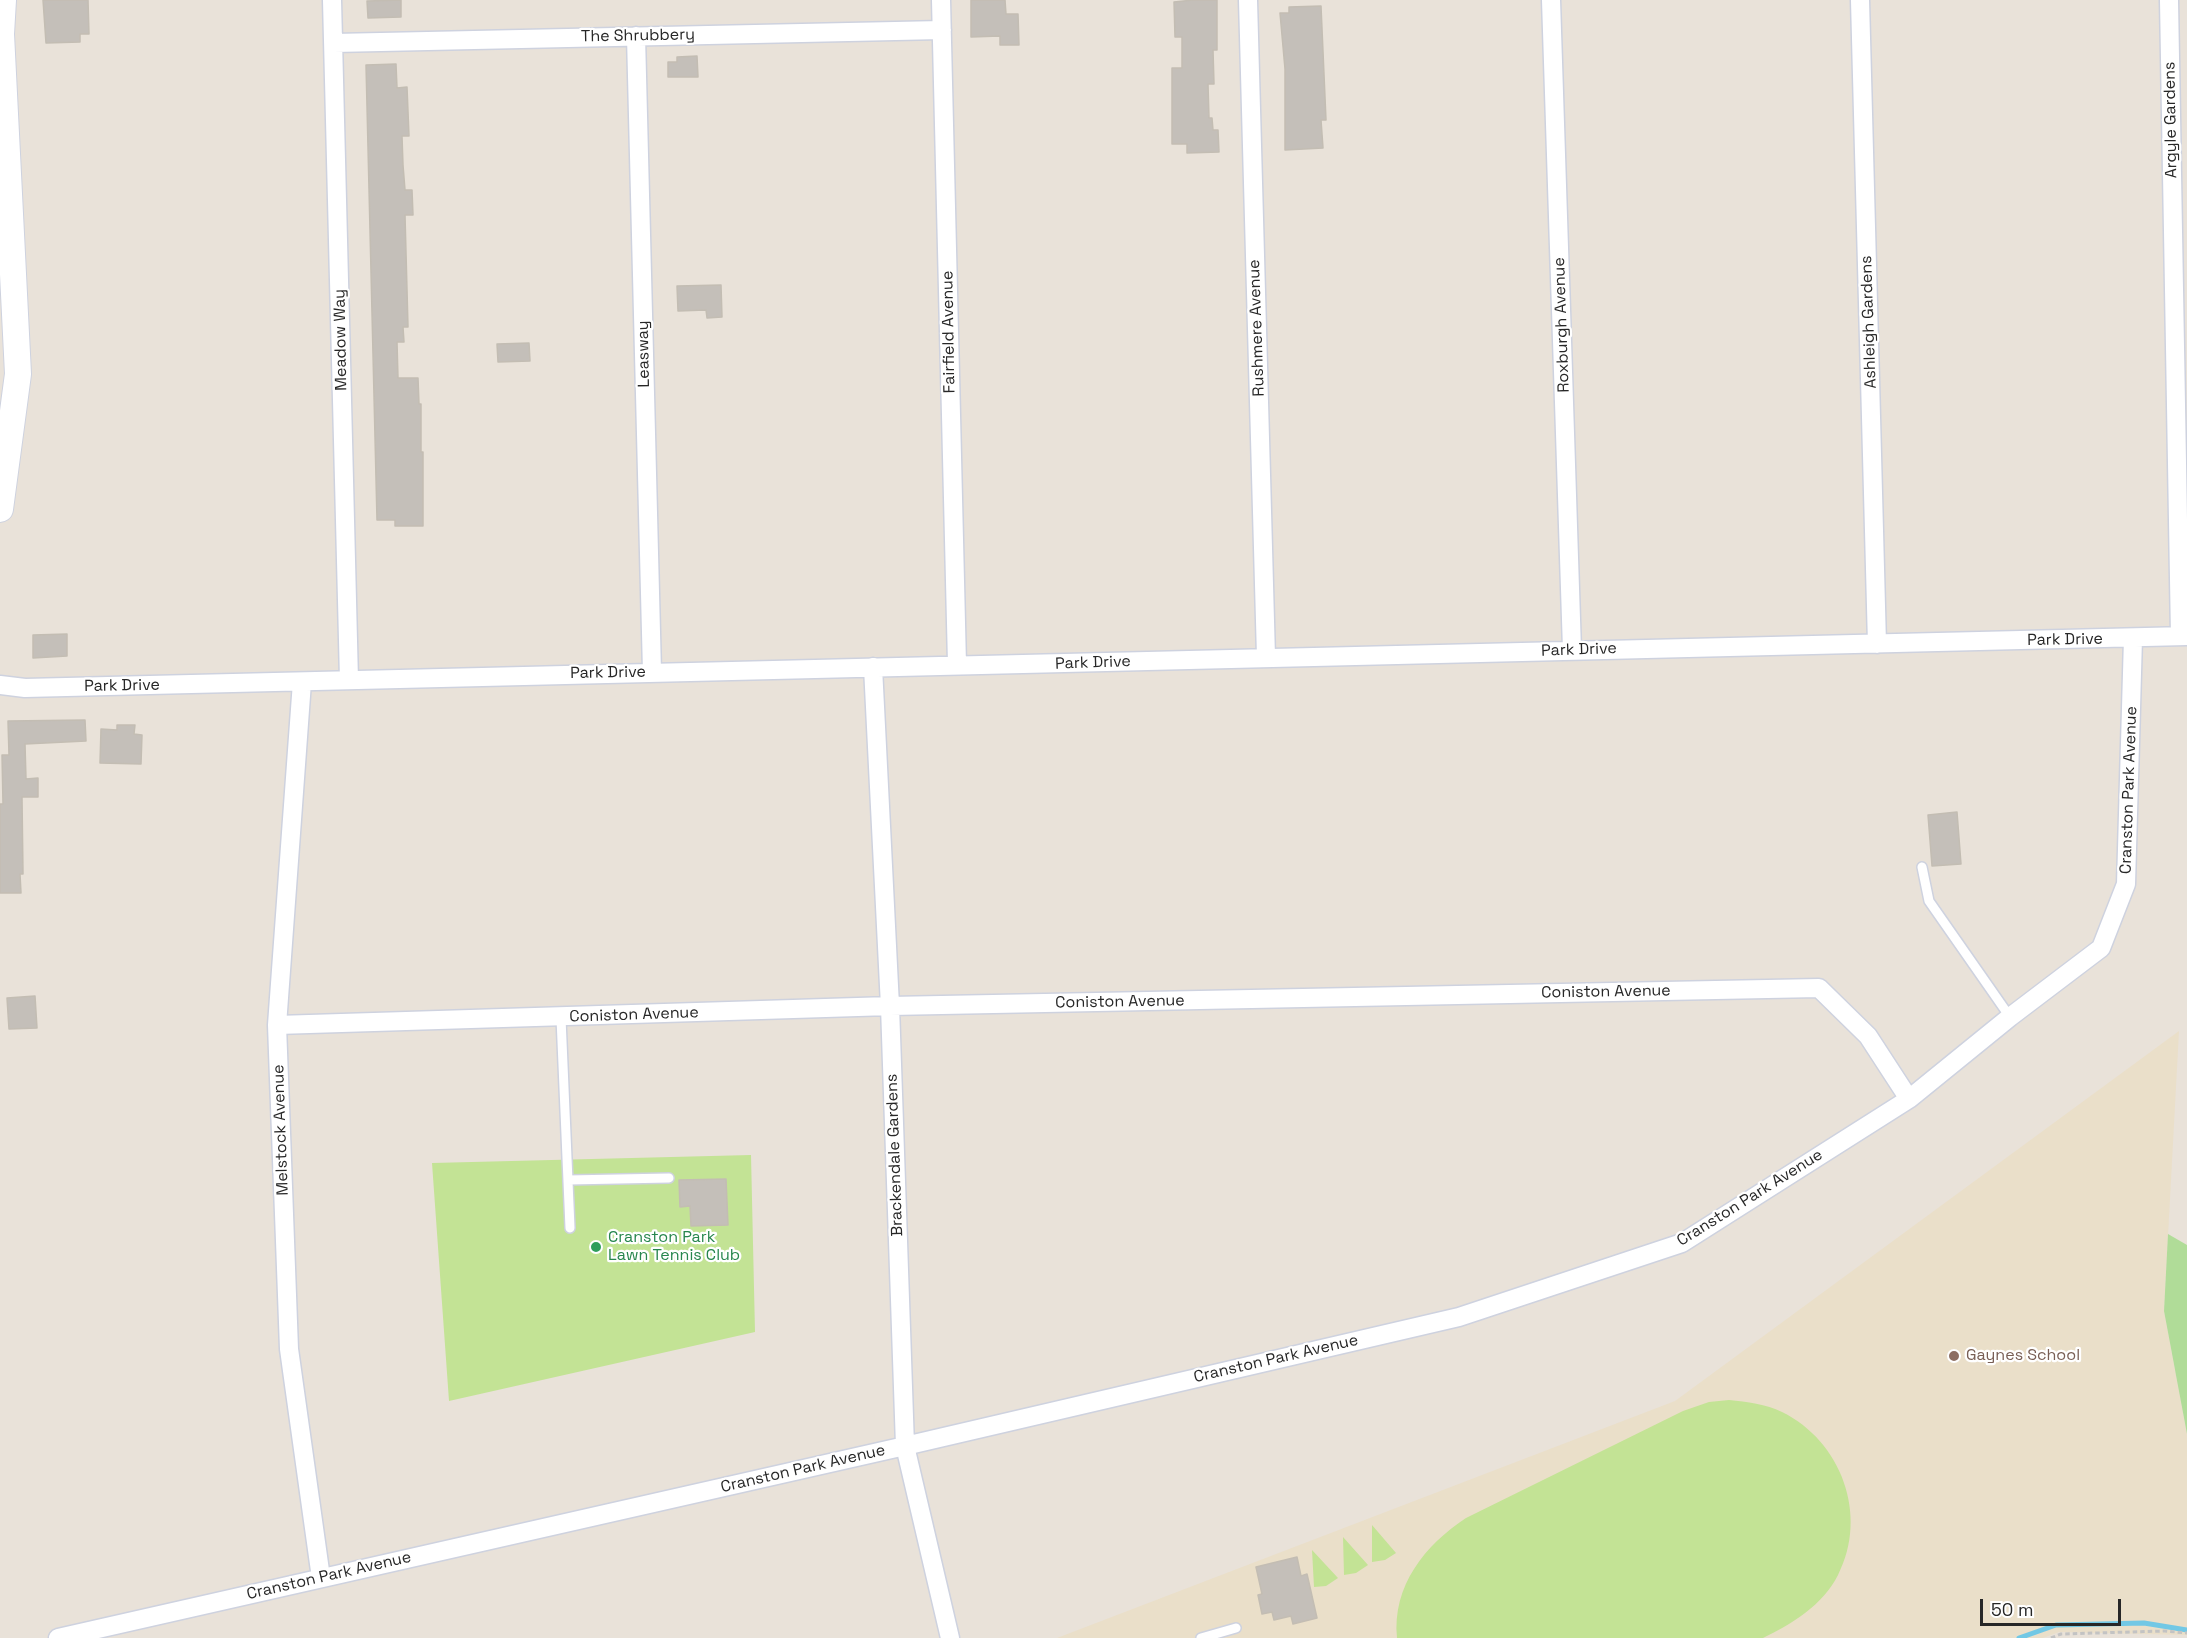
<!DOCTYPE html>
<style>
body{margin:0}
#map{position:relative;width:2187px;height:1638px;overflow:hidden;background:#e9e2d9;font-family:"Space Grotesk",sans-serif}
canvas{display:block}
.scale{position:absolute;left:1980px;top:1599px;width:141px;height:27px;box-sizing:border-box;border:3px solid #272727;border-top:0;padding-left:8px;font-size:18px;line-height:21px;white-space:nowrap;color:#272727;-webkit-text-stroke:4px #fff;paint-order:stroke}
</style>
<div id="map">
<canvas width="2187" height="1638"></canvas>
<div class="scale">50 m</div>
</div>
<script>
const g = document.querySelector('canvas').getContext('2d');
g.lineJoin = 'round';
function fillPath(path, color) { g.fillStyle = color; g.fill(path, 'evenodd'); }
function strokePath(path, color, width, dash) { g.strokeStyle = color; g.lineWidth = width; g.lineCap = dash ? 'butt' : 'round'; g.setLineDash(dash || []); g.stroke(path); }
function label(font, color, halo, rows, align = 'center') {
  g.font = font + ' "Space Grotesk",sans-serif'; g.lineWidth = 4.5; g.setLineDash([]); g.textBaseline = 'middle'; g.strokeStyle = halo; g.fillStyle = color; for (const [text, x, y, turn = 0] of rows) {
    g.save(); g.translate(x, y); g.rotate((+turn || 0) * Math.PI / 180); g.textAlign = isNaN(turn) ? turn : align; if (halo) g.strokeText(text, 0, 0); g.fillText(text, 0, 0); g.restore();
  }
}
fillPath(new Path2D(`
 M2179 1031 2164 1311 2187 1434V1635L2059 1632 2043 1638H1057L1675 1401Z`), '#eadfc9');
fillPath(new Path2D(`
 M2168 1234 2187 1245V1434L2164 1311Z`), '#b0dc98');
fillPath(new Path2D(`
 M751 1155 755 1332 449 1401 432 1163Z
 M1729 1400C1747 1402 1766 1404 1782 1412 1841 1441 1869 1515 1838 1575 1823 1605 1792 1624 1763 1638H1397C1392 1586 1425 1545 1466 1518L1683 1411 1709 1402Z
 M1372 1525 1396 1553 1385 1560 1372 1562Z
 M1343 1537 1368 1565 1356 1573 1344 1575Z
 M1312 1550 1338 1578 1326 1586 1314 1587Z`), '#c3e395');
strokePath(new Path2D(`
 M2019 1638 2056 1625 2144 1623 2187 1630`), '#72c8e5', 5);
const building = new Path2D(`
 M43 0H88L89 34H80V42L46 43Z
 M401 0V17L368 18 367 1Z
 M971 0H1005L1006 14H1018L1019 45H1000V36L971 37Z
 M1193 0H1217V50H1213L1214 84H1208L1209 118H1212L1213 130H1218L1219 152 1187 153V144H1172V68H1182V37H1175L1174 2Z
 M1321 6 1326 120H1321L1323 148 1285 150V69L1280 13H1289V7Z
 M697 56 698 77H668V62H677V57Z
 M396 64 397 88 407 87 409 136H402L403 165 405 190H412L413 215H405L408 327H403L404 342H397L398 378H418L419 404H421V452H423V526H395V520H377L366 65Z
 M721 285 722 317 707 318 706 310 678 311 677 286Z
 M529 343 530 361 498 362 497 344Z
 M67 634V656L33 658V635Z
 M85 720 86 741 25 744 26 779 38 778V797H22L23 874H20L21 893H0V804H3L2 755H9L8 721Z
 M117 725H135L134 734 142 735 141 764 100 763 101 729 117 730Z
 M1957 812 1961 864 1932 866 1928 815Z
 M35 996 37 1028 9 1029 7 998Z
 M726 1179 728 1225 691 1226 690 1206 680 1207 679 1180Z
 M1297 1557 1301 1576 1307 1574 1317 1618 1293 1624 1291 1616 1274 1620 1272 1612 1262 1614 1258 1595 1262 1594 1256 1567Z`);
fillPath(building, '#c4bfb9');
strokePath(building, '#c3bdb3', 1.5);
const service = new Path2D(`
 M1922 867 1929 901 2010 1017
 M561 1018 570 1228
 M568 1180 669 1178
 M1201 1638 1236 1628`);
const minor = new Path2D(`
 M332 0 349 680
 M941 0 957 664
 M1248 0 1266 657
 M1551 0 1572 650
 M1860 0 1877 644
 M2169 0 2180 636
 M636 36 652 672
 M334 43 942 30
 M873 667 890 1006 905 1446 950 1638
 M302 682 277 1025 289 1349 321 1578
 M0 685 25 688 2187 636
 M277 1025 890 1006 1819 988 1868 1036 1909 1099
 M58 1638 905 1446 1459 1317 1682 1243 1909 1099 2010 1017 2101 948 2126 884 2133 638`);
const secondary = new Path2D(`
 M0 509 18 374 1 34 3 0`);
strokePath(service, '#ced2df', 12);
strokePath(minor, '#ced2df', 21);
strokePath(secondary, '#ced2df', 28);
strokePath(new Path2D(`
 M2051 1638 2061 1634 2165 1631 2187 1633`), '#c3c3c3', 3, [4.5, 3]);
strokePath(service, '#fff', 9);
strokePath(minor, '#fff', 18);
strokePath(secondary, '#fff', 26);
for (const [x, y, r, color] of [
 [596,1247,6,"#2e9e5b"],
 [1954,1356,6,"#8d6e63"]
]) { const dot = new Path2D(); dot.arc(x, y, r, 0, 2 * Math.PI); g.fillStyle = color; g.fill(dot); strokePath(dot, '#fff', 2); }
label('16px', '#272727', '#fff', [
 ["The Shrubbery",638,36,-1],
 ["Argyle Gardens",2171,120,-91],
 ["Ashleigh Gardens",1869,322,-92],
 ["Roxburgh Avenue",1562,325,-92],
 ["Rushmere Avenue",1257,328,-92],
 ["Fairfield Avenue",949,332,-91],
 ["Meadow Way",341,340,-91],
 ["Leasway",644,354,-91],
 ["Park Drive",2065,640,-1],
 ["Park Drive",1579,650,-2],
 ["Park Drive",1093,663,-2],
 ["Park Drive",608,673,-1],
 ["Park Drive",122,686,-1],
 ["Cranston Park Avenue",2129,790,-88],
 ["Coniston Avenue",1606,992,-1],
 ["Coniston Avenue",1120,1002,-1],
 ["Coniston Avenue",634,1015,-2],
 ["Melstock Avenue",281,1130,-92],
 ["Brackendale Gardens",895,1155,-92],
 ["Cranston Park Avenue",1750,1198,-32],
 ["Cranston Park Avenue",1276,1359,-13],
 ["Cranston Park Avenue",803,1469,-13],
 ["Cranston Park Avenue",329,1576,-13]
]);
label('16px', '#27864d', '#fff', [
 ["Cranston Park",608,1238],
 ["Lawn Tennis Club",608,1256]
], 'left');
label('16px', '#785e54', '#fff', [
 ["Gaynes School",1966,1356]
], 'left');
</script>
